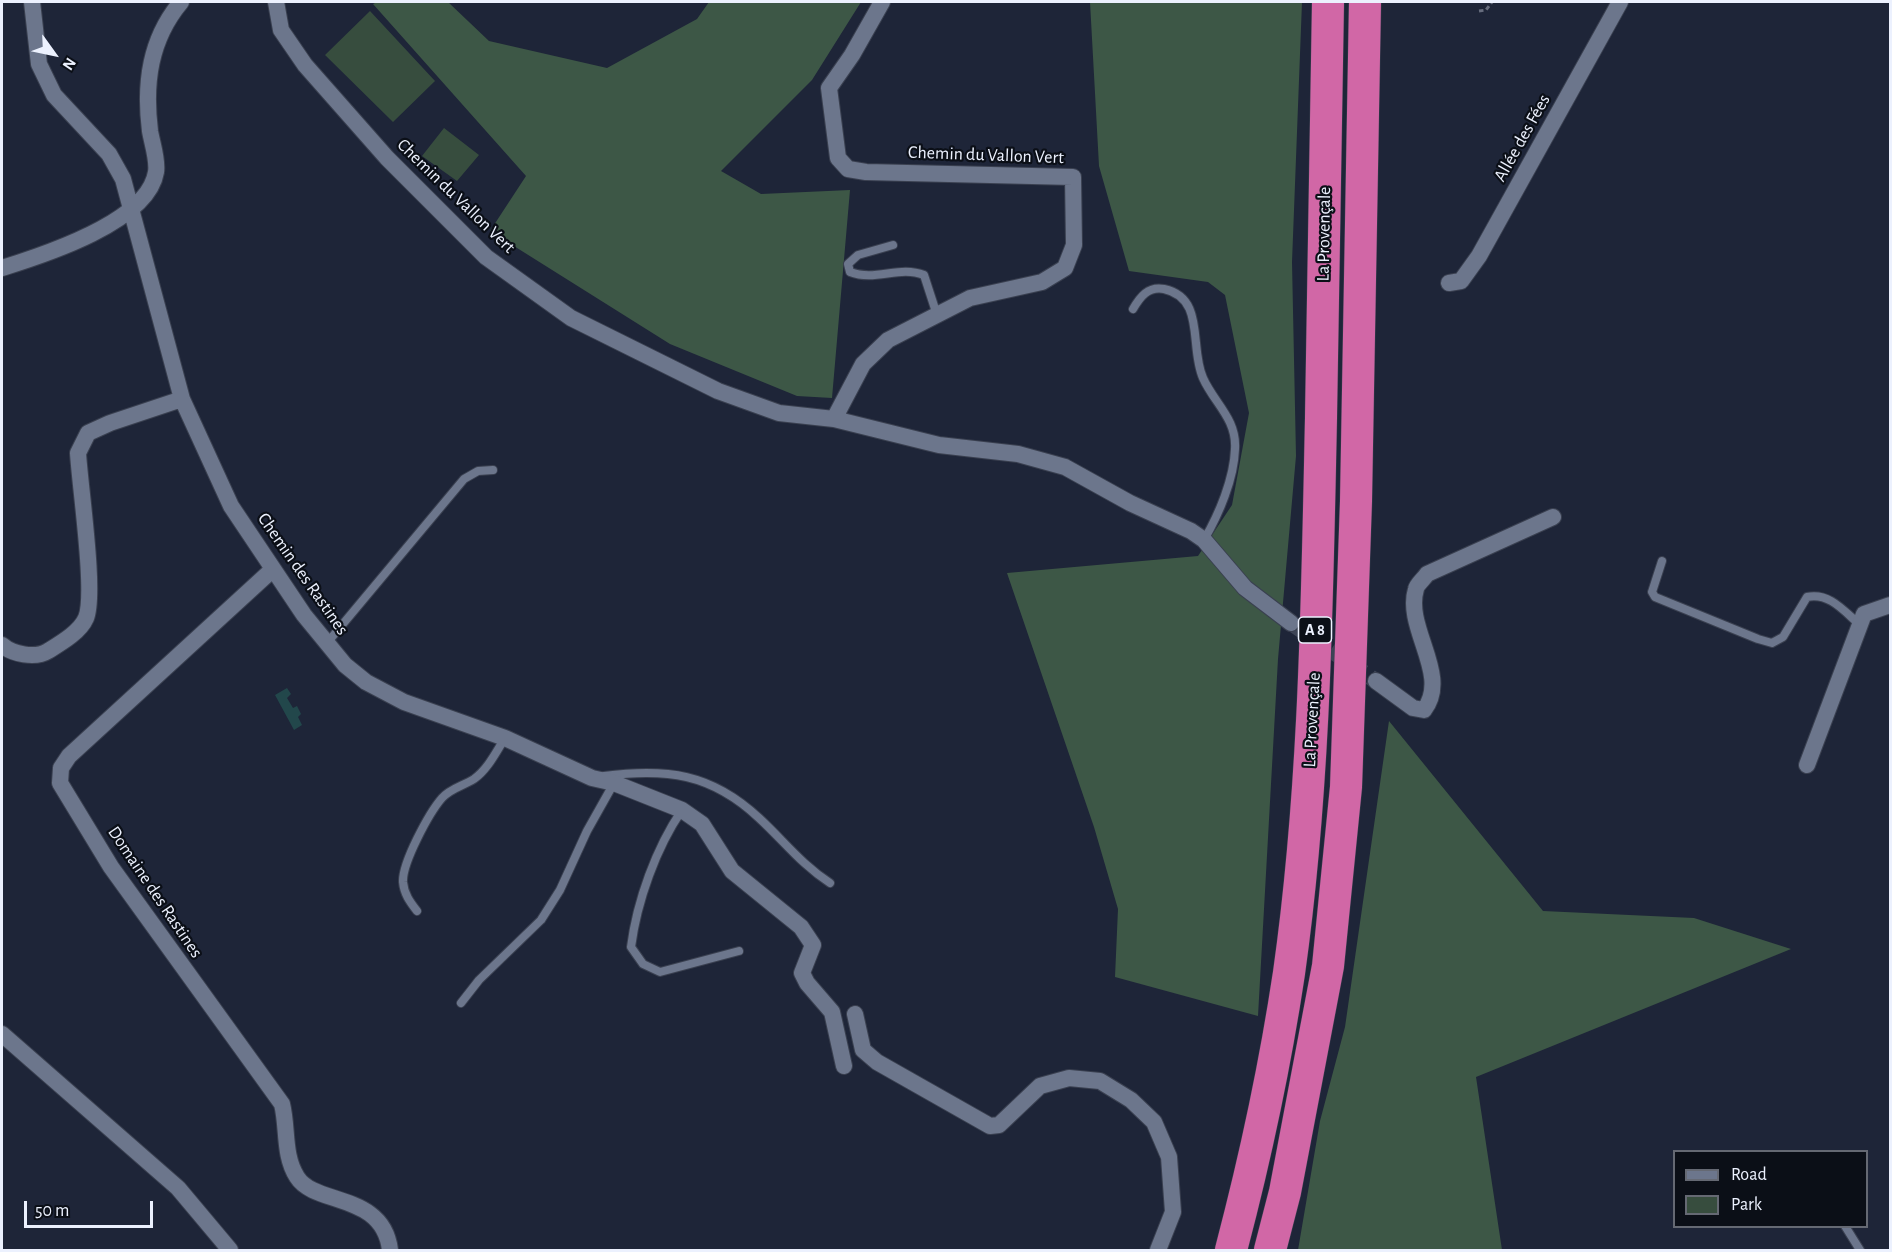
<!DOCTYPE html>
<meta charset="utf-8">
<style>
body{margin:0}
#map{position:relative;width:1892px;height:1252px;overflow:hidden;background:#1e2538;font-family:"Alegreya Sans",sans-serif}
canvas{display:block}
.frame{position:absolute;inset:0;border:3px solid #ecf1fe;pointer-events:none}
.legend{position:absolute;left:1673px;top:1150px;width:195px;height:78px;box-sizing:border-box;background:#0b0f17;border:2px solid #656973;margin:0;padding:8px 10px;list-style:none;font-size:18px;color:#ecf1fe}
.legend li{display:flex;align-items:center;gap:12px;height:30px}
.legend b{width:30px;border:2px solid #656973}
.north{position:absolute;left:24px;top:24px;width:60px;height:60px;-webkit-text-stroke:4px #0b0f17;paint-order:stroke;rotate:123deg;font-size:16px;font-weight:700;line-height:24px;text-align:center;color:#ecf1fe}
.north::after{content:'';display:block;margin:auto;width:21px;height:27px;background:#ecf1fe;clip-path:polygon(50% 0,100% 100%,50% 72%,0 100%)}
.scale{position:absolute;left:24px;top:1201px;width:129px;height:27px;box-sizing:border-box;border:3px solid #ecf1fe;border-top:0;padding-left:8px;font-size:18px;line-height:21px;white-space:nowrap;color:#ecf1fe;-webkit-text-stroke:4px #0b0f17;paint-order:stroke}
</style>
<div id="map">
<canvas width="1892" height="1252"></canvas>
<div class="frame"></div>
<ul class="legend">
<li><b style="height:8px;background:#6c768c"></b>Road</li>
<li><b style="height:16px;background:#374d3e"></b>Park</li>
</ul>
<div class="north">N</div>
<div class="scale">50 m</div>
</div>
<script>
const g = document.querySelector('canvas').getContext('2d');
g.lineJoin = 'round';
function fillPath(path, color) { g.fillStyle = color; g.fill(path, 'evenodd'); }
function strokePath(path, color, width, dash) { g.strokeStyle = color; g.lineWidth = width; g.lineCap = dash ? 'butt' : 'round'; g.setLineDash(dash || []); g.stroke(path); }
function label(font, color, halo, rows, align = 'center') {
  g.font = font + ' "Alegreya Sans",sans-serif'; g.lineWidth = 4.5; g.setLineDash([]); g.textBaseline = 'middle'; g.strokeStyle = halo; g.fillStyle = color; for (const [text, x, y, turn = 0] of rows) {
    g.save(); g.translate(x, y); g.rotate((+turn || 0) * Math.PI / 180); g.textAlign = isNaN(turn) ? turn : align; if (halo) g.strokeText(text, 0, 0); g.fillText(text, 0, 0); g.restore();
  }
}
fillPath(new Path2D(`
 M370 11 435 81 393 122 325 55Z
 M444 128 479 155 457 181 422 156Z`), '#374d3e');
fillPath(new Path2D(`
 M377 2H448L489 41 607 68 697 19 709 2H861L812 80 721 171 761 194 850 190 832 398 797 396 670 344 490 231 526 176 373 4Z
 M1090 2H1302L1292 262 1296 456 1278 659 1258 1016 1115 977 1118 909 1094 827 1007 573 1198 556 1232 505 1249 413 1225 295 1208 282 1129 271 1099 166Z
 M1389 721 1543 911 1694 918 1791 949 1476 1077 1502 1250H1298L1320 1121 1345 1027Z`), '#3d5746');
fillPath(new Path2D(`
 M287 688 291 694 287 698 293 708 297 706 301 714 298 717 302 725 294 730 275 695Z`), '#22474b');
strokePath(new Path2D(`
 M1291 623 1376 681`), '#3d4456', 16, [16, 8]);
const service = new Path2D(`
 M893 245 858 255 848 264 850 272C876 282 899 265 924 275L937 315
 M1133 309C1140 297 1148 286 1164 289 1206 298 1189 347 1203 378 1214 403 1237 419 1235 449 1234 479 1219 514 1204 540
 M1662 561 1652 592 1655 597 1758 639 1772 643 1783 637 1807 597C1829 592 1844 611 1859 624
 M327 643 464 479 478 471 493 470
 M604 776C666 768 711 773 759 818 784 841 801 864 830 883
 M682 810C656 848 637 901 631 947L643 964 660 972 739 951
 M417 911C410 902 404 894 403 882 402 863 429 813 442 798 451 788 463 786 474 779 488 769 496 752 505 738
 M461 1003 479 980 541 920 560 890 587 831 614 783
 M1845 1226 1860 1250`);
const minor = new Path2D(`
 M32 2 39 64 54 95 109 154 123 179 182 399 231 506 304 615 345 665 366 682 404 702 505 738 592 778 614 783 682 810 702 824 732 871 801 927 813 945 802 973 807 983 832 1012 844 1066
 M276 2 281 30 305 65 387 158 486 257 571 318 718 391 779 413 834 419 939 445 1018 454 1065 467 1130 503 1191 531 1204 540 1245 588 1291 623
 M2 268C44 255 148 222 156 172 158 160 152 143 150 131 144 83 150 39 181 2
 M1449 283 1461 281 1479 256 1620 2
 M834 419 863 364 888 340 970 298 1042 282 1065 268 1074 245 1073 177 866 172 848 169 838 158 829 88 852 55 882 2
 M272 570 69 756 61 768 60 783 111 867 282 1104C288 1128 283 1155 297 1177 315 1206 383 1192 390 1250
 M2 645C12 654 35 659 48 651 61 643 80 632 86 618 96 594 80 487 78 453L88 433 110 423 182 399
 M1376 681 1413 708 1424 710C1451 675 1404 628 1416 589 1417 584 1424 579 1427 574L1553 517
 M1807 765 1864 614 1890 605
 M855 1014 863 1050 877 1062 990 1126 999 1125 1040 1086 1069 1078 1100 1081 1131 1100 1154 1122 1169 1157 1173 1212 1158 1250
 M2 1034 178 1188 230 1250`);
const motorway = new Path2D(`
 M1231 1250C1255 1159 1275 1066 1289 973 1315 789 1317 603 1321 418 1323 279 1326 140 1328 2
 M1270 1250 1285 1192 1328 966 1346 787 1356 501 1365 2`);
strokePath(service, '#3a4050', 10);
strokePath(minor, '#3a4050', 18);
strokePath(motorway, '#3a4050', 33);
strokePath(new Path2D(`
 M1479 11 1486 10 1492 2`), '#676d7e', 3, [4.5, 3]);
strokePath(service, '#6c768c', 8);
strokePath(minor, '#6c768c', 16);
strokePath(motorway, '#d167a6', 32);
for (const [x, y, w] of [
 [1315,630,33]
]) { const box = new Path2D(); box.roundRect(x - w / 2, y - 13, w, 26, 4.5); g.fillStyle = '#0b0f17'; g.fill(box); strokePath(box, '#ecf1fe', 1.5); }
label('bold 16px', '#ecf1fe', null, [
 ["A 8",1315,630]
]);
label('18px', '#ecf1fe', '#0b0f17', [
 ["Allée des Fées",1522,138,-61],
 ["Chemin du Vallon Vert",986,155,2],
 ["Chemin du Vallon Vert",456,196,44],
 ["La Provençale",1324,234,-89],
 ["Chemin des Rastines",303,574,55],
 ["La Provençale",1312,720,-87],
 ["Domaine des Rastines",155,892,56]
]);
</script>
